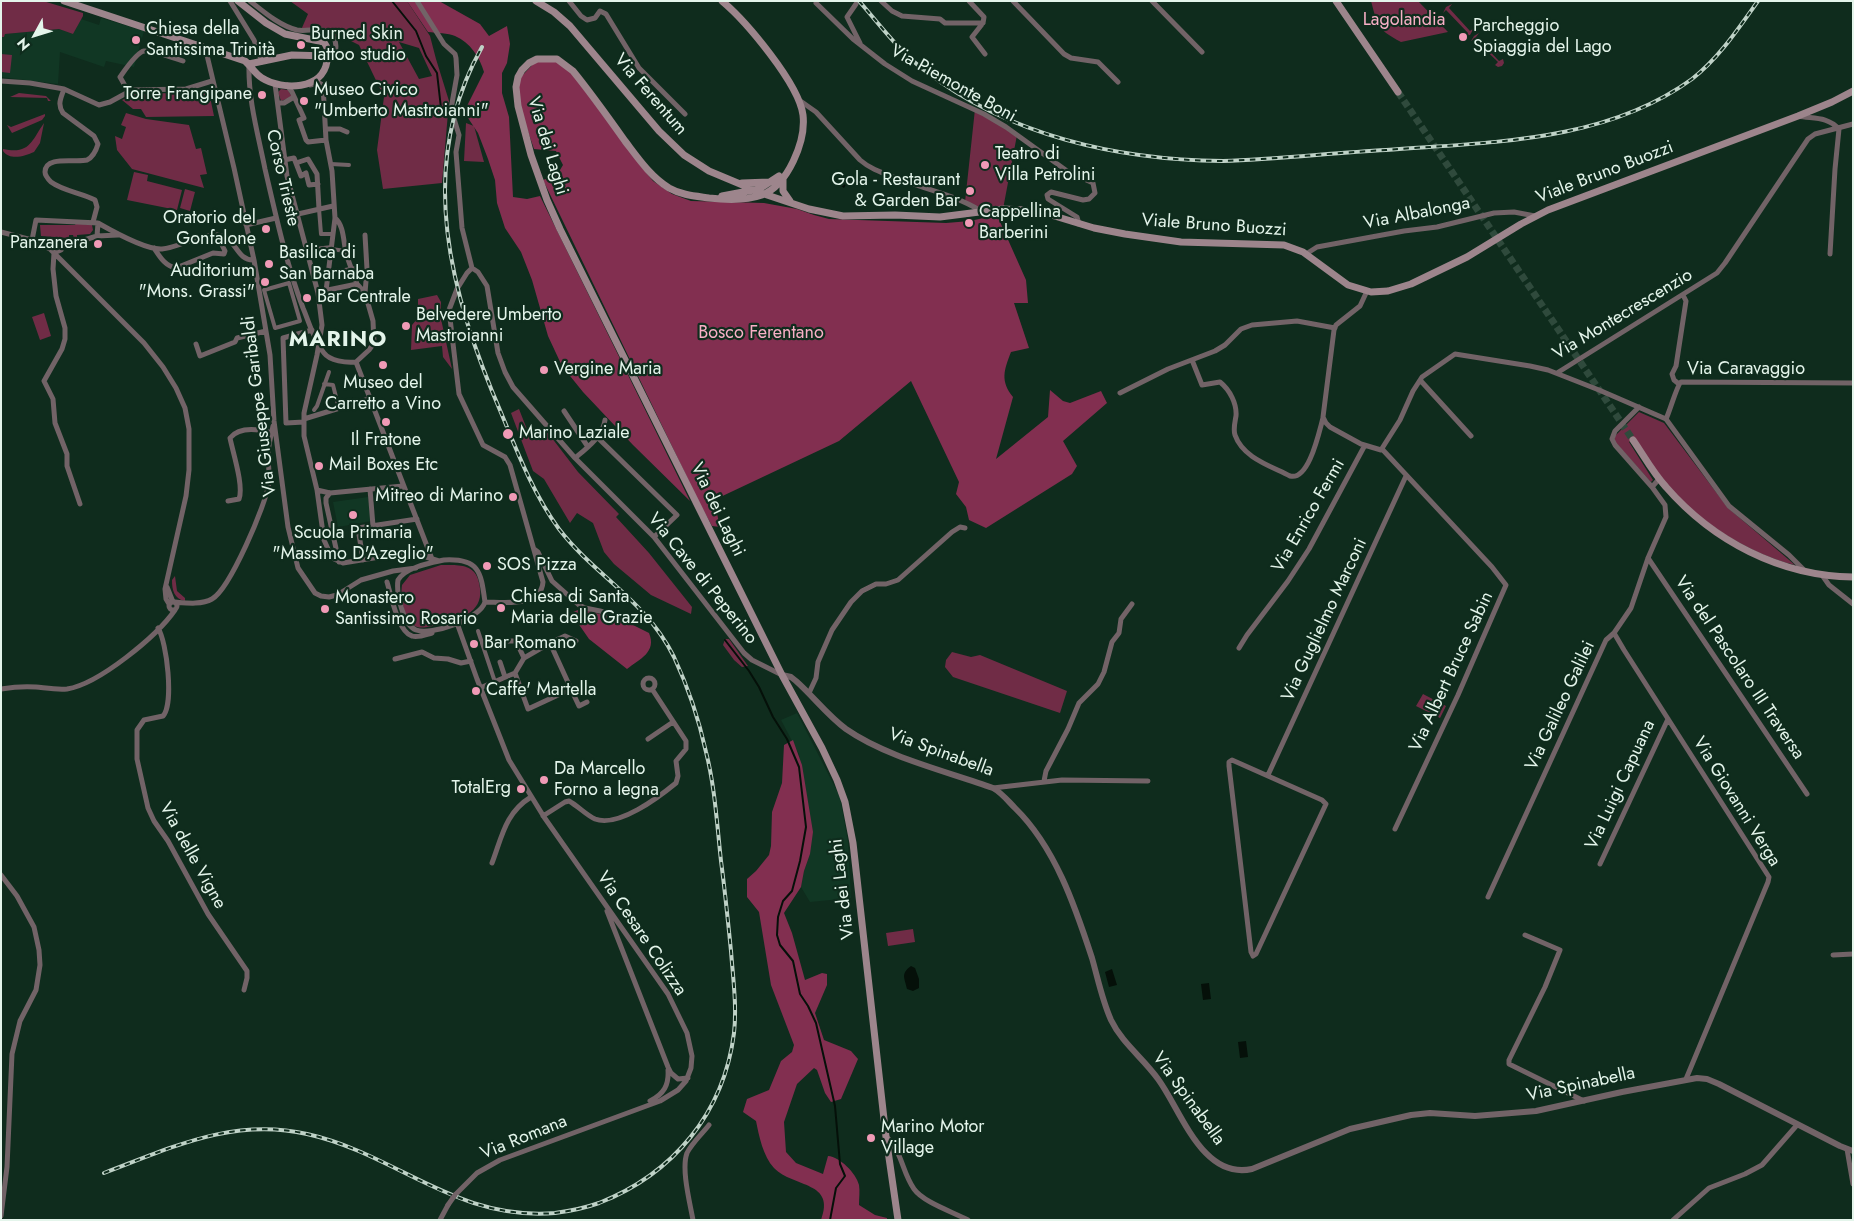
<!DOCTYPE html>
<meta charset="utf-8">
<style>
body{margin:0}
#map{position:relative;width:1854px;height:1221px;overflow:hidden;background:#0f2c1d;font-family:Jost,sans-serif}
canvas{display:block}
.frame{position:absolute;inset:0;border:2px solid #e4f5eb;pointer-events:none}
.north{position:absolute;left:10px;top:10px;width:50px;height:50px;-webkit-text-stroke:4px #0f2c1d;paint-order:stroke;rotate:231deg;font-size:14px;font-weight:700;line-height:20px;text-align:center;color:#e4f5eb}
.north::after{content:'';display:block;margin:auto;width:18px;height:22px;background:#e4f5eb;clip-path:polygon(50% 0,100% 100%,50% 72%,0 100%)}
</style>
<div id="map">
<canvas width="1854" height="1221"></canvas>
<div class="frame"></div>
<div class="north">N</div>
</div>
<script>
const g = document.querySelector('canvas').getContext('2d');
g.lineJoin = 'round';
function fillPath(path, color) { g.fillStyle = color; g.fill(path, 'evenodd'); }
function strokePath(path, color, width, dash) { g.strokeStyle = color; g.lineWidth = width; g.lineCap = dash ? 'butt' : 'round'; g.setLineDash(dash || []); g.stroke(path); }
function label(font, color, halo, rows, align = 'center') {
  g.font = font + ' Jost,sans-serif'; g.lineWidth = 4.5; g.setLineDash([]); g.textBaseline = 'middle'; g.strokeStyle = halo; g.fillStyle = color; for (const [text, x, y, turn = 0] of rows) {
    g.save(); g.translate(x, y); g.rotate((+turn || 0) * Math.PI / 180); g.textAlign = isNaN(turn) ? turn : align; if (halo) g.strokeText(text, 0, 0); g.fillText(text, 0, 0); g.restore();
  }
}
fillPath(new Path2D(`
 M101 18 144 31 134 67 106 61 104 67 60 52 58 84 1 77V37L5 34 59 29 73 34 81 19 99 25Z
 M368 497 371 521 338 527 333 502Z
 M797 713 840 797 848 842 851 898 810 902 801 887 804 871 810 854 806 795 799 754 781 720Z`), '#113724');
fillPath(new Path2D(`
 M1 1H43L83 13V16L73 34 59 29 5 34 4 37H2Z
 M290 1H407L430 36 436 59 449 101 442 183 383 189 377 150 384 97 359 45 341 36 335 37 329 32 301 30 308 14ZM399 42 419 48 432 76 419 79Z
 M1371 1H1418L1448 32 1401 42C1377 29 1378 27 1371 1Z
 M1452 4 1449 8 1470 31 1474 28 1470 35 1465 36 1468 33 1446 10 1443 13 1446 7Z
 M1479 33 1476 37 1499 61 1503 59 1504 63 1502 66 1498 67 1495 65 1498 62 1474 39 1471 41 1474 36Z
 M1 54 12 55 10 73 1 72Z
 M281 89 288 90 292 97 281 101 278 92Z
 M209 92 214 116 146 117 141 109H133L122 100 135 94Z
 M19 93 46 96 51 101H48L47 98 10 97Z
 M975 109 1017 135 1003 209 983 212 965 202Z
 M126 113 146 119 189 125 196 149 201 148 207 174 200 175 204 188 132 169 117 150 115 136 122 139 126 127 121 125Z
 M45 114V116L42 120 12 133 7 125 11 127Z
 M44 123 40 143 34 152C25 156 10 161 3 151V149C30 155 32 140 44 123Z
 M466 123 474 126 484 162 464 161Z
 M134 172 148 175 147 181 182 190 177 210 127 200Z
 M185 189 195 192 190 211 180 208Z
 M76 223 92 225 93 230 90 234 77 235V238H74L73 235H69V238L41 236 40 225H75Z
 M437 295 441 302V319L452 369 443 357 442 346 411 350 412 325 418 318V299Z
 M44 313 51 336 40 340 32 317Z
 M519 409 530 437 545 429 578 472 619 514 616 517 649 553 692 607 691 614 651 595 614 564 604 552 593 523 577 513 570 523 544 479 533 471 511 413Z
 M1639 412 1664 423 1728 508 1795 565C1748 554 1693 518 1663 480 1653 466 1644 452 1634 438L1629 442 1653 480 1651 482 1614 441 1615 436Z
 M441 565C455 565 473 563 478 579 487 609 468 616 443 623 436 625 425 629 417 627 404 622 400 597 402 585L410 575Z
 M175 576 177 591 185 598V601C174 599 172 590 172 580Z
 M725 639H729L748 666 742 667 734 660 723 645Z
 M952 652 971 657 980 655 1067 691 1060 713 953 677 945 667 946 660Z
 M1423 694 1446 706 1440 718 1416 706Z
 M913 929 915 942 888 946 886 933Z`), '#702c46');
fillPath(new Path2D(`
 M407 1H439L480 24 489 36 507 26 510 44 507 63 502 73V93L509 117 513 197 527 199 540 196 690 501 633 445 583 392 562 366 548 336 532 280 521 252 505 228 497 203 495 180 488 159 478 133 468 118 467 106 484 72C480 58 470 42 455 36 448 33 437 33 428 32Z
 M552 60 562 63 572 73 640 165 653 181 672 194 691 201 764 203 797 209 814 215 829 219 946 223 970 221 997 215 1026 280 1028 303H1014L1029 348 1011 352C1004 370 1000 381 1013 397L996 459 1048 417 1050 390 1063 401 1070 403 1101 391 1107 403 1063 441 1077 466 1072 474 986 528 969 520 966 507 956 494 959 482 911 381 839 441 714 500 720 527 712 526 700 504 543 180 557 175 563 165 556 151 534 149 519 105 518 93 520 78 536 61Z
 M580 609 623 620 649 633C657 652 640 659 627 669L589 639 571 613Z
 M793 740 802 765 813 832 810 854 804 871 801 887 784 913 792 933 805 980 822 973 827 974V985L815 1013 824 1040 851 1051 858 1059 841 1099 831 1102 825 1093 817 1070 814 1068 797 1084 784 1122 786 1152 796 1163 823 1174 828 1156C840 1157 856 1173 859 1185 860 1191 859 1198 859 1205L875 1215 887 1218V1220H821C836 1181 794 1188 774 1168 763 1156 759 1136 756 1121L743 1112 747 1099 769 1090 781 1061 792 1052 794 1045 771 985 759 912 747 897V879L756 871 769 855 771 846 772 812 782 783 784 745Z`), '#822f50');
fillPath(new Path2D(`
 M843 176 849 180 844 188 834 182 836 178 840 180Z
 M911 966 915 968 919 979V988L913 991 907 989C905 978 900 974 911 966Z
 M1112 969 1117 985 1109 987 1105 972Z
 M1209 983 1211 999 1203 1000 1201 984Z
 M1246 1041 1248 1057 1240 1058 1238 1042Z`), '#051009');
strokePath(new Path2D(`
 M392 1 416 31 426 56 437 73 441 108
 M725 640 749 671 759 687 773 717 787 739 799 767 806 827 800 861 792 891 783 901 778 917 777 935 780 945 793 961 800 994 808 1006 816 1023 835 1106 840 1164 845 1176 836 1188 830 1220`), '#051009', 2);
strokePath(new Path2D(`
 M1398 92 1633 440`), '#2f4a3c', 7, [7, 3.5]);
strokePath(new Path2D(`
 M331 164 349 165
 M319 209 321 234H333
 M331 249 346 251
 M306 250 332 247
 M328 271 345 270 356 268
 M289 283 300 321 275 328 264 290Z
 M324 384 333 385 339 409
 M314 410 317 406 329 372
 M478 631 495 682`), '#726367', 4);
strokePath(new Path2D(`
 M230 1 254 40 262 62
 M250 1C264 12 280 26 297 30 307 32 319 27 328 32 336 37 337 45 335 53
 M417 1 444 44 455 54 456 58 457 75 451 109 459 135 456 152 462 228 472 268
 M569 1 581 16 587 20 595 18 600 11 606 14 639 68 685 114
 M881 1 892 11 902 16 940 19 945 23H983L984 17 969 1
 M1013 1 1064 54 1071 58 1098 62 1118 82
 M1152 1 1202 52
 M816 3 853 39 885 64 912 81 984 114 1006 127 1067 171 1093 183 1095 193 1089 199 1083 200 1051 192 1047 195 1048 199 1077 217 1079 224
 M856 4 847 17 860 43
 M983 23 972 37 985 54
 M205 47 234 168 254 260 270 355 274 421 288 527 298 568 315 593 321 596 329 597 337 595 361 580 393 571 416 568
 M249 64C248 100 258 134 265 169 276 216 286 263 303 308 309 322 314 341 324 353 330 361 346 363 356 362
 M1 81 30 83 64 89 99 105 110 102 132 90 186 89 212 81
 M275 84 287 176 318 293 322 325 317 355 304 413V436L317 490 324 540 332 558 343 563 410 552 439 561
 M287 85 292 92 304 118 299 120 306 140 308 142 326 140
 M310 85 319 83 323 85 326 140 332 171 335 218 326 291
 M64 89C61 98 57 104 63 113L94 136 98 144C96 151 93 157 87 160 76 163 45 155 45 172 45 176 48 179 51 182 63 191 82 193 95 200L97 207 93 222
 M128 91 120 77C125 70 137 52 144 51 153 50 174 58 183 61
 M799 100 816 112 860 160C869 168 880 172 891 176 920 188 954 194 981 211
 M278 103H284L294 97
 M1798 116C1813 119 1827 116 1839 129
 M326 129H340L347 132
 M284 160 294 158 301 176 306 173 309 185 318 184
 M296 163 308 159 317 174 319 209
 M298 214 333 206
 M335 218C345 226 343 245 347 256 350 266 354 275 357 284
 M36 220 98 223 97 236 68 245 32 240Z
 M98 223C112 231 146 250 162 249 179 248 204 231 222 236 236 239 237 261 254 260
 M246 225 276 218
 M1 232 32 240 50 249 144 343 163 367 176 388 185 408 189 429V470L186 496 165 589 166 599 169 604
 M365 235 367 269 365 293
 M97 236 118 235
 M154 248C160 257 165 266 176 268L213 253 224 254 225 251 217 235
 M61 250 54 253 53 269 56 296 65 328V339L62 349 44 381 53 399 55 423 67 454V466L80 504
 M1306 254 1317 247 1404 231 1437 227 1494 213 1514 212 1535 216
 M1830 254 1835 169 1839 129
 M323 291 357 284 365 293 373 321 374 343 369 350 356 362
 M1367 291 1360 306 1336 325 1334 330 1323 417 1326 423 1330 427 1361 444 1381 450 1400 420 1413 391 1422 377 1455 354 1530 366 1548 370 1599 390 1666 419 1729 506 1789 555 1805 571
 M196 344 200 356 235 342 237 338 266 331
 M1192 360 1202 385 1220 382C1230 390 1237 404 1236 416 1235 422 1233 429 1235 435 1243 458 1271 466 1290 476 1309 481 1319 432 1323 418
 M356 362 432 559
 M1557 373 1717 273 1725 263 1808 139 1815 134 1853 124
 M1420 380 1471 436
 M1679 384 1674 380 1672 374 1676 366 1686 301 1683 295
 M1120 393 1168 369 1215 351 1225 345 1241 329 1252 325 1297 321 1335 328
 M1639 407 1615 431 1612 439 1615 445 1652 487
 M564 411 588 447
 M304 419 369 399
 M1666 419C1670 411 1677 385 1681 382L1853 383
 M304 422 286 423 283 338 312 330
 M597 437 677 515 654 537
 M1382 449 1492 567 1506 585 1458 695 1395 829
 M575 458C587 448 603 436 605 420
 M370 489 373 526
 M317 490 330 493 403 486
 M330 493 326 498V503L339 562
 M228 501 239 499C244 486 233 453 230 438 240 426 258 429 272 433
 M534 549 538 552 552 581 579 605 585 608 600 611 617 616H622
 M1648 558 1807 794
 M363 560 358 528 417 519
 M444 560C480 558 481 573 485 602 480 619 431 636 416 630 403 625 396 593 398 580 406 567 430 563 444 560Z
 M1822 575 1829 585 1853 604
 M387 582C391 595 398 632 412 636 418 638 425 635 432 633
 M167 587 173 602
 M169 606a4 4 0 1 1 8 0a4 4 0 1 1-8 0Z
 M175 602C186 603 202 605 212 599 230 589 266 504 269 483 270 474 268 465 268 456 268 446 271 436 273 426
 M485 602C503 602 541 608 543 582L510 465 505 457 483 445 459 394 449 310 457 289 467 273 472 268 478 272 487 286 498 353 505 372 513 387 575 458 654 537 744 653 752 660 782 675
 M158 628C167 642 174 704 163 716L144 720 137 730V759L148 808 154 821 168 841 208 914 247 971V978L244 990
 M1614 633 1624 650 1769 877 1768 882 1686 1079
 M497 641H516L524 658
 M550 643 565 636 576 641
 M1239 648 1247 635 1288 581 1309 549 1365 445
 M395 659 422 652 434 658 448 659 461 663 471 661
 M500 662 505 677
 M643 684a6 6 0 1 1 12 0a6 6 0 1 1-12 0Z
 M480 688 515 673 524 658 550 643 571 689 528 709 515 673
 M1 689C13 687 24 686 36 687 46 688 57 690 67 689 99 684 157 636 175 610
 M571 689 579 706 587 702
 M809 693 816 678 818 662 832 630 851 602 862 591 876 584H886L898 580 952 532 960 527 965 528
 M648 739 673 722
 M1232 760 1322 800 1326 804 1256 954 1253 956 1251 952 1229 766V762Z
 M1268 775 1406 476
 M1044 781 1046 771 1068 729 1079 703 1098 684 1104 672 1112 642 1119 633 1121 619 1132 604
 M993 788 1062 780 1148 781
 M543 816 565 802 569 801C578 806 586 815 595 819 618 828 659 797 676 783L678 776 676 761 686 749V741L652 689
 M492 863C502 837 505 813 531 797
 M1600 864 1668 719
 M1 875 17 896 34 927 39 950 40 965 36 990 20 1021 12 1054 7 1167 1 1216
 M1488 897 1606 640 1614 633 1631 608 1648 558 1666 517 1665 505 1652 487 1659 479
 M607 911 668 1067 671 1073 678 1079 688 1078
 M1525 935 1560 950 1545 987 1509 1060V1064L1584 1101
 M1833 955 1853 954
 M650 1101C664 1094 669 1085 668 1070
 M887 1137C903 1154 902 1172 914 1189 923 1202 953 1212 968 1220
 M1847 1149 1853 1184
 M455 1195 477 1173 500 1160 660 1101 678 1090 686 1081 691 1068 692 1056 687 1033 668 994 544 817 509 760 477 679 457 623
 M440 1220 448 1205
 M693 1220C690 1203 681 1169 687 1153 692 1143 702 1134 709 1125
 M1673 1220 1709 1188 1745 1174 1762 1165 1797 1125`), '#726367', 5);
strokePath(new Path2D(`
 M782 675 791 677 796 681C813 696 827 715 846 729 886 757 946 771 993 788 1002 793 1008 801 1015 808 1055 847 1075 906 1092 958 1098 979 1102 1000 1111 1020 1122 1043 1143 1058 1158 1079 1181 1110 1202 1180 1252 1169L1350 1129 1411 1115 1430 1113 1475 1116 1536 1111 1622 1092 1697 1078 1707 1079 1719 1084 1840 1146 1853 1151`), '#726367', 6);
strokePath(new Path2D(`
 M64 1 245 61C251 66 255 74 262 78 283 91 323 90 327 61 328 54 329 49 324 42L285 34 266 23 238 1
 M536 1 554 12 570 26 659 131 684 155 709 171 764 194 809 209 843 216 895 215 940 217 1003 209 1025 210 1048 214 1094 228 1125 234 1181 242 1284 245 1303 252 1348 285 1371 292 1388 291 1411 284 1467 257 1521 224 1548 210 1798 116 1832 102 1853 91
 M722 1C746 21 799 84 803 115 806 141 788 185 762 195 745 201 726 200 709 198 695 196 681 195 669 188 650 176 638 158 625 141 608 117 591 93 573 71L557 59H537L529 63 522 70 518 77 516 87 518 106 531 155 547 200 560 229 782 675 822 748 837 780 845 802 853 843 886 1137 898 1220
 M1336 1 1398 92
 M249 64 292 55 328 56
 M783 177V191L790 201
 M742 183 769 182
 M722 196 759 189 779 176
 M1633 440C1644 456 1653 473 1666 487 1713 541 1780 576 1853 577`), '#9d858c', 7);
const rail = new Path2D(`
 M859 1C880 25 899 51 924 70 1009 136 1118 160 1223 161 1277 159 1332 153 1386 150 1489 142 1604 143 1692 79 1719 58 1738 29 1758 1
 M104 1173C171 1148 233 1117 307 1134 397 1154 455 1221 555 1213 570 1211 585 1208 599 1203 673 1174 724 1113 734 1033 737 1006 733 978 731 951 728 921 725 891 721 861 717 825 715 787 706 752 699 720 688 687 674 657 645 599 596 577 559 529 534 495 518 454 502 415 451 296 414 168 482 47`);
strokePath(rail, '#bfd2c7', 4);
strokePath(rail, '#0f2c1d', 2, [5.5]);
strokePath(new Path2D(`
 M448 1205 455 1195`), '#726367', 5);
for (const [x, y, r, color] of [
 [1463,37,5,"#f09ab6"],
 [136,40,5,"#f09ab6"],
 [301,45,5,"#f09ab6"],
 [262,95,5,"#f09ab6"],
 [304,101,5,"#f09ab6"],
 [985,165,5,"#f09ab6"],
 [970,191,5,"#f09ab6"],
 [969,223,5,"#f09ab6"],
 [266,229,5,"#f09ab6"],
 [98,244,5,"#f09ab6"],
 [269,264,5,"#f09ab6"],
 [265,282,5,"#f09ab6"],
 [307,298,5,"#f09ab6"],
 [406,326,5,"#f09ab6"],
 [383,365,5,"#f09ab6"],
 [544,370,5,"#f09ab6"],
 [386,422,5,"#f09ab6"],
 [508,434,6,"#f09ab6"],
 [319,466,5,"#f09ab6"],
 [513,497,5,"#f09ab6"],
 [353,515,5,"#f09ab6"],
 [487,566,5,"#f09ab6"],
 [501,608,5,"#f09ab6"],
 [325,609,5,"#f09ab6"],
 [474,644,5,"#f09ab6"],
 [476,691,5,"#f09ab6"],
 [544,780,5,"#f09ab6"],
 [521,789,5,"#f09ab6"],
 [871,1138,5,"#f09ab6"]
]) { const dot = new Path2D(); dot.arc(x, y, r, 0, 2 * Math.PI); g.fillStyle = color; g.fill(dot); strokePath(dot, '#0f2c1d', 2); }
label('18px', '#f8afc6', '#0f2c1d', [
 ["Lagolandia",1404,21],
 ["Bosco Ferentano",761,334]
]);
label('18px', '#e4f5eb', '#0f2c1d', [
 ["Parcheggio",1473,27],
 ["Spiaggia del Lago",1473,48],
 ["Chiesa della",146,30],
 ["Santissima Trinità",146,51],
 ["Burned Skin",311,35],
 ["Tattoo studio",311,56],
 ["Museo Civico",314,91],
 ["\"Umberto Mastroianni\"",314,112],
 ["Torre Frangipane",252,95,"right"],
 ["Teatro di",995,155],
 ["Villa Petrolini",995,176],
 ["Gola - Restaurant",960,181,"right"],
 ["& Garden Bar",960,202,"right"],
 ["Cappellina",979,213],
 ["Barberini",979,234],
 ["Oratorio del",256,219,"right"],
 ["Gonfalone",256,240,"right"],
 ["Panzanera",88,244,"right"],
 ["Basilica di",279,254],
 ["San Barnaba",279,275],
 ["Auditorium",255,272,"right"],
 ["\"Mons. Grassi\"",255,293,"right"],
 ["Bar Centrale",317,298],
 ["Belvedere Umberto",416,316],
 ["Mastroianni",416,337],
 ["Vergine Maria",554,370],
 ["Museo del",383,384,"center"],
 ["Carretto a Vino",383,405,"center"],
 ["Marino Laziale",519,434],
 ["Il Fratone",386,441,"center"],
 ["Mail Boxes Etc",329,466],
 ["Mitreo di Marino",503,497,"right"],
 ["Scuola Primaria",353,534,"center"],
 ["\"Massimo D'Azeglio\"",353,555,"center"],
 ["SOS Pizza",497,566],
 ["Chiesa di Santa",511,598],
 ["Maria delle Grazie",511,619],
 ["Monastero",335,599],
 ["Santissimo Rosario",335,620],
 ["Bar Romano",484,644],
 ["Caffe' Martella",486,691],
 ["Da Marcello",554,770],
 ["Forno a legna",554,791],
 ["TotalErg",511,789,"right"],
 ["Marino Motor",881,1128],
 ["Village",881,1149]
], 'left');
label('18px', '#e4f5eb', '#0f2c1d', [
 ["Via Piemonte Boni",953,84,29],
 ["Via Ferentum",650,95,49],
 ["Via dei Laghi",547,146,73],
 ["Viale Bruno Buozzi",1605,173,-21],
 ["Corso Trieste",282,178,77],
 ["Via Albalonga",1417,214,-11],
 ["Viale Bruno Buozzi",1214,226,4],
 ["Via Montecrescenzio",1623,315,-31],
 ["Via Caravaggio",1746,370],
 ["Via Giuseppe Garibaldi",260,406,-97],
 ["Via dei Laghi",717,510,64],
 ["Via Enrico Fermi",1309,516,-60],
 ["Via Cave di Peperino",702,579,51],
 ["Via Guglielmo Marconi",1325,620,-65],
 ["Via del Pascolaro III Traversa",1739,668,56],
 ["Via Albert Bruce Sabin",1452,672,-65],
 ["Via Galileo Galilei",1561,706,-65],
 ["Via Spinabella",941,753,20],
 ["Via Luigi Capuana",1621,785,-65],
 ["Via Giovanni Verga",1736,802,58],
 ["Via delle Vigne",192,856,61],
 ["Via dei Laghi",843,889,-97],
 ["Via Cesare Colizza",641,934,56],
 ["Via Spinabella",1581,1085,-12],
 ["Via Spinabella",1188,1099,54],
 ["Via Romana",524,1138,-22]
]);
g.letterSpacing = '1px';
label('bold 22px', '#e4f5eb', '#0f2c1d', [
 ["MARINO",338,341]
]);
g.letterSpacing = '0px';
</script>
